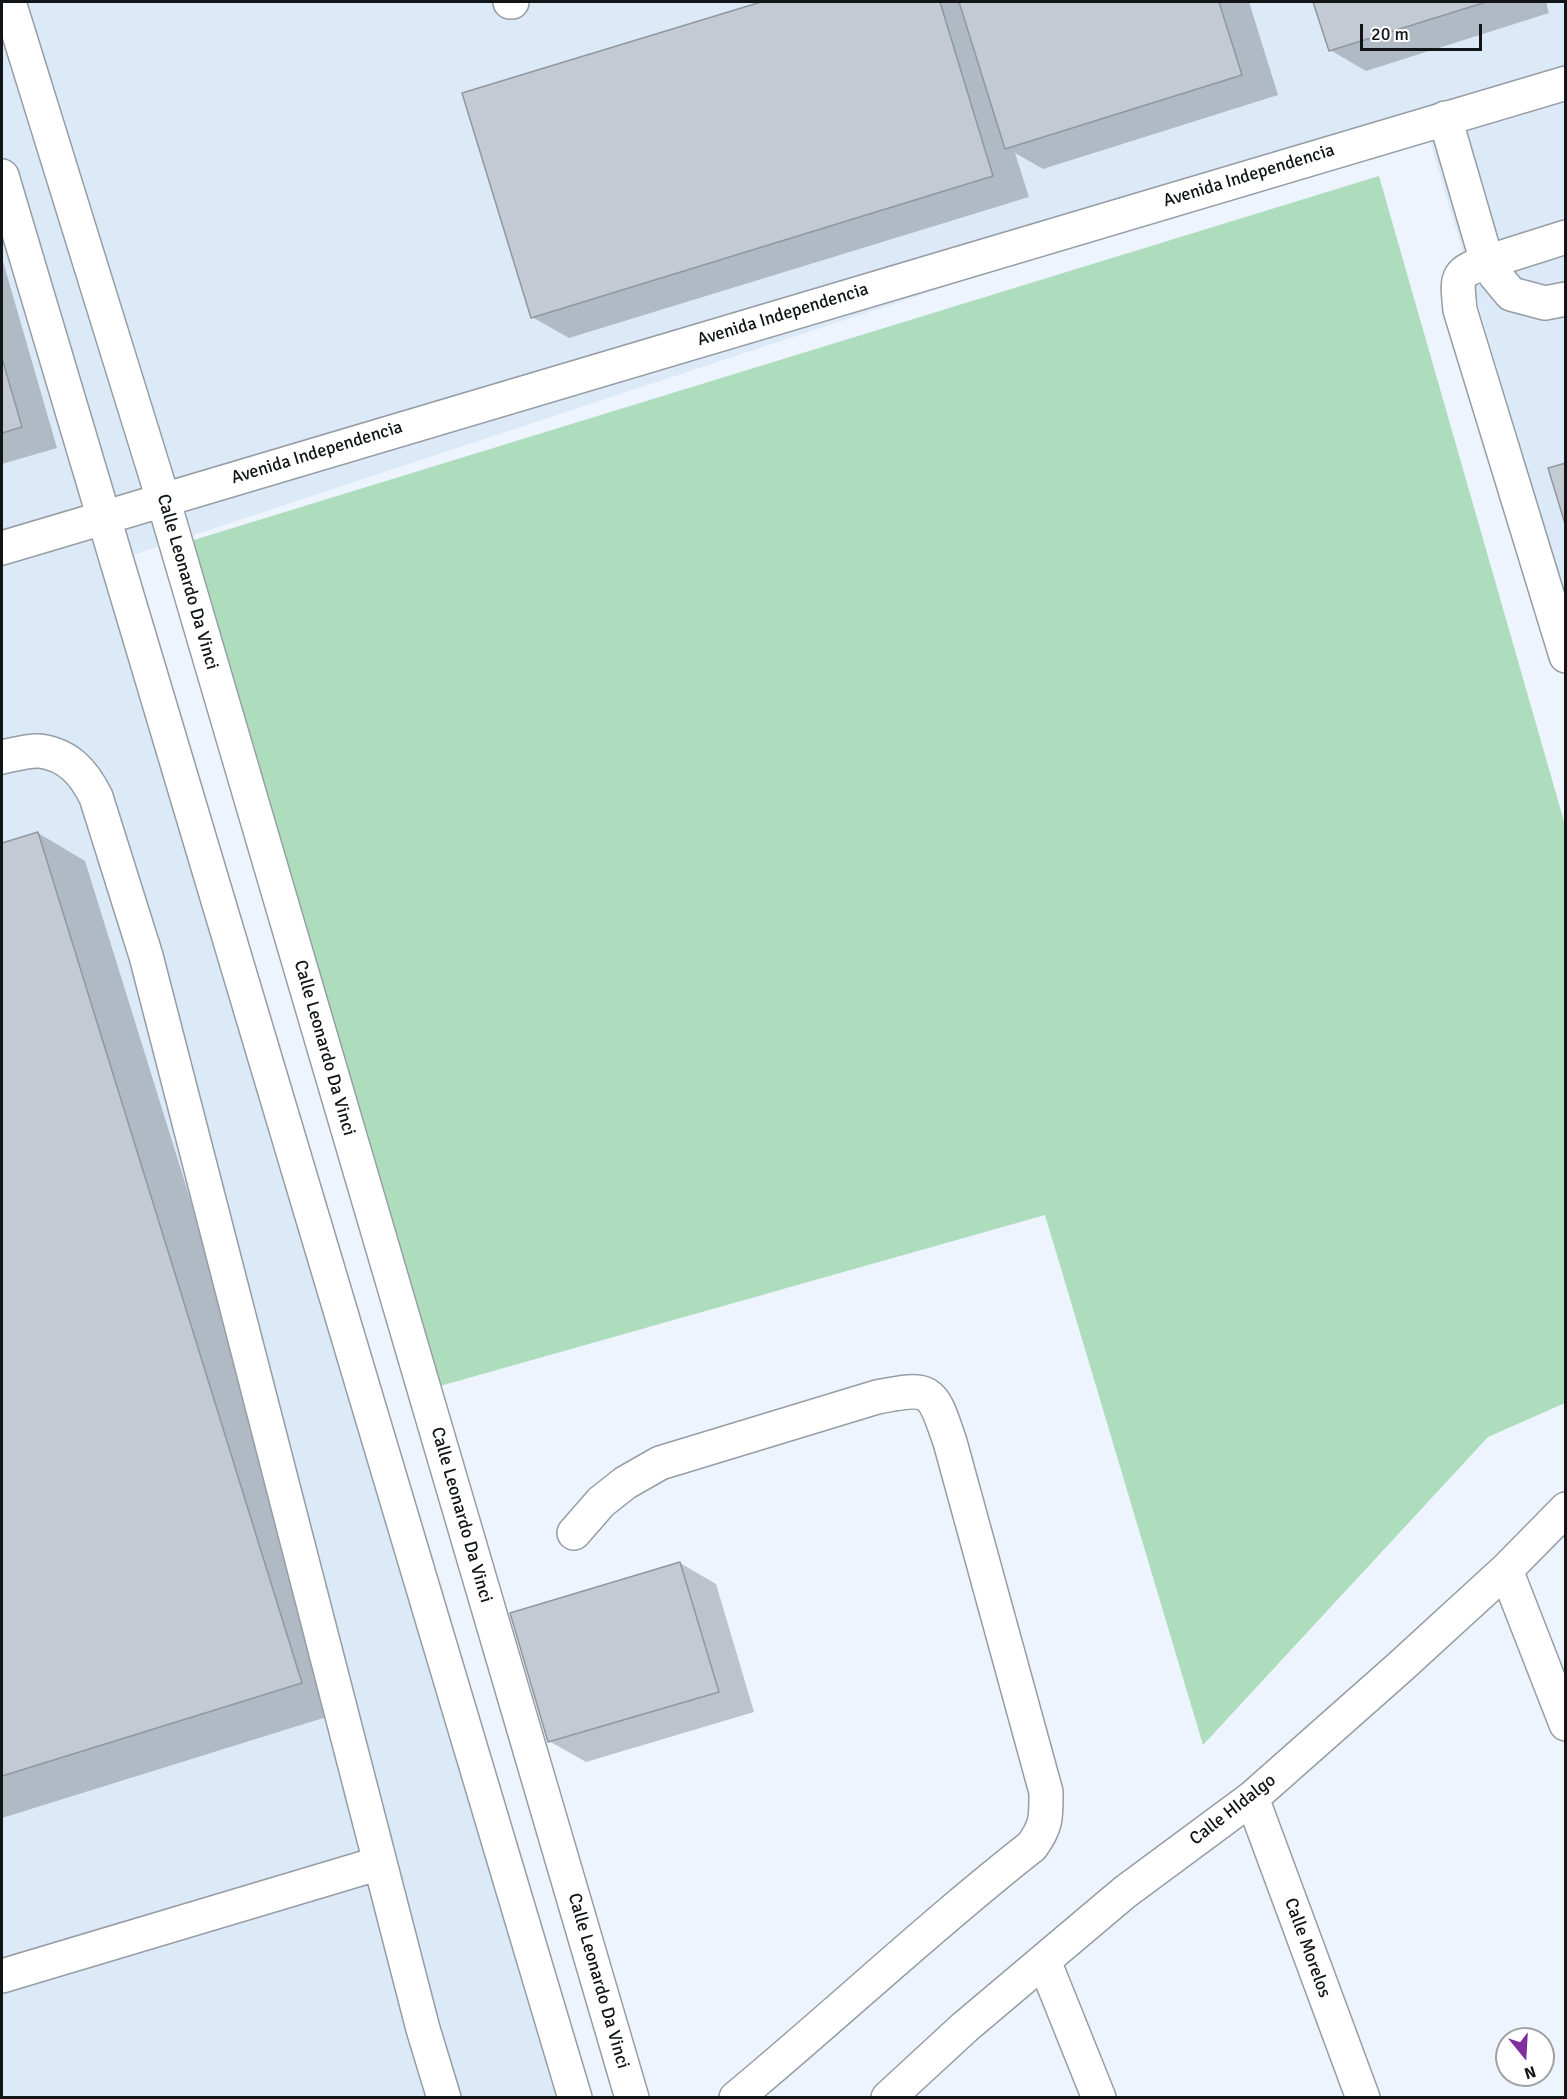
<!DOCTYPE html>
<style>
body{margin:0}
#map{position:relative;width:1567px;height:2099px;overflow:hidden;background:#edf4fd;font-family:Signika,sans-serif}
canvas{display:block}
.frame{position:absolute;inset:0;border:3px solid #121518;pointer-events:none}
.north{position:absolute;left:1495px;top:2027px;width:60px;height:60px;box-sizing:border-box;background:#fff;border:2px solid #a0a1a3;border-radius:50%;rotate:162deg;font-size:16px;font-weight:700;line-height:24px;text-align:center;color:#121518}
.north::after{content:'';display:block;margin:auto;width:21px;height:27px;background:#7e2e9f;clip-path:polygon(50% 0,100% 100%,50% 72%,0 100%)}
.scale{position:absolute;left:1360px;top:24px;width:122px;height:27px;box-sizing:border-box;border:3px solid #121518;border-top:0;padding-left:8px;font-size:18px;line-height:21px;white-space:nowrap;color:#121518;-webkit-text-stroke:4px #fff;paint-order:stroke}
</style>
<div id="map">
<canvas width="1567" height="2099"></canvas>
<div class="frame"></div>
<div class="north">N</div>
<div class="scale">20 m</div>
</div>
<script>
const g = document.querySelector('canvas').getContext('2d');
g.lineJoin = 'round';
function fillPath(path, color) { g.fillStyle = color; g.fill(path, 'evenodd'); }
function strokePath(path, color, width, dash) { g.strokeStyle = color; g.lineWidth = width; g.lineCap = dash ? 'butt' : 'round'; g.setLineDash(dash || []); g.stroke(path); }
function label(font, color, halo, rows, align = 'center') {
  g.font = font + ' Signika,sans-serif'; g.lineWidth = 5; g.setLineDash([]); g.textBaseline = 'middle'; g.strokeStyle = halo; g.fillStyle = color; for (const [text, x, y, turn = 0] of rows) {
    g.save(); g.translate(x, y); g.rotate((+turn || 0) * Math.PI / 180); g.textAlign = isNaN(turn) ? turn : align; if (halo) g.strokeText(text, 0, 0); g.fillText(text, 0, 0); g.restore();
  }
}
fillPath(new Path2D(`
 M2 2H1565V597L1426 128 115 561 570 2097 2 2098Z`), '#dce9f7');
fillPath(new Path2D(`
 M1379 176 1565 825V1403L1488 1437 1203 1745 1045 1215 426 1390 184 543Z`), '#aeddbd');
fillPath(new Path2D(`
 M766 2H1249L1278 95 1043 169 1015 153 1029 197 569 338 532 317 464 94Z
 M1315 2H1546L1549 13 1366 71 1330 50Z
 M2 258 57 448 2 464Z
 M38 833 85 861 349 1710 2 1818V845Z
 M680 1563 716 1584 754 1712 586 1762 549 1741Z`), '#0003');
const building = new Path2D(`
 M761 2H940L993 176 531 318 462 93Z
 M959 2H1219L1242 75 1005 149Z
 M1313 2H1486L1329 51Z
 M2 358 22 427 2 433Z
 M1566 463V527L1548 468Z
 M38 832 302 1683 2 1776V843Z
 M680 1562 719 1692 548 1742 510 1613Z`);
fillPath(building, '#c3cad3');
strokePath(building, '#90979f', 1.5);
const minor = new Path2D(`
 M510 2H512
 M1445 118 1487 262 1566 237
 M1566 299 1545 303 1511 294 1496 276 1487 262C1454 273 1457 277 1460 310L1566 656
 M2 757C13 755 28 750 40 751 69 755 84 773 96 797L146 956 423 2029 444 2098
 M574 1533 601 1502 625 1483 660 1463 877 1397C933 1386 932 1389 950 1442L1046 1792C1046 1817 1047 1825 1032 1846 930 1926 836 2015 736 2098
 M1506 1570 1566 1724
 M1252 1798 1363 2098
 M1044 1961 1099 2098
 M2 1976 380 1863
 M888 2098 965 2027 1125 1892 1252 1798 1399 1668 1506 1570 1566 1509`);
const major = new Path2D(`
 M9 2 163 499 632 2098
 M2 176 575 2098
 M2 548 1566 83`);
strokePath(minor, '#969da5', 36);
strokePath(major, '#969da5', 36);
strokePath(minor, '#fff', 33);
strokePath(major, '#fff', 33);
label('18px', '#121518', '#fff', [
 ["Avenida Independencia",1249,176,-17],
 ["Avenida Independencia",783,315,-17],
 ["Avenida Independencia",317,453,-17],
 ["Calle Leonardo Da Vinci",187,582,74],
 ["Calle Leonardo Da Vinci",324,1048,74],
 ["Calle Leonardo Da Vinci",461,1515,74],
 ["Calle HIdalgo",1233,1810,-38],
 ["Calle Morelos",1307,1948,70],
 ["Calle Leonardo Da Vinci",598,1981,74]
]);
</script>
